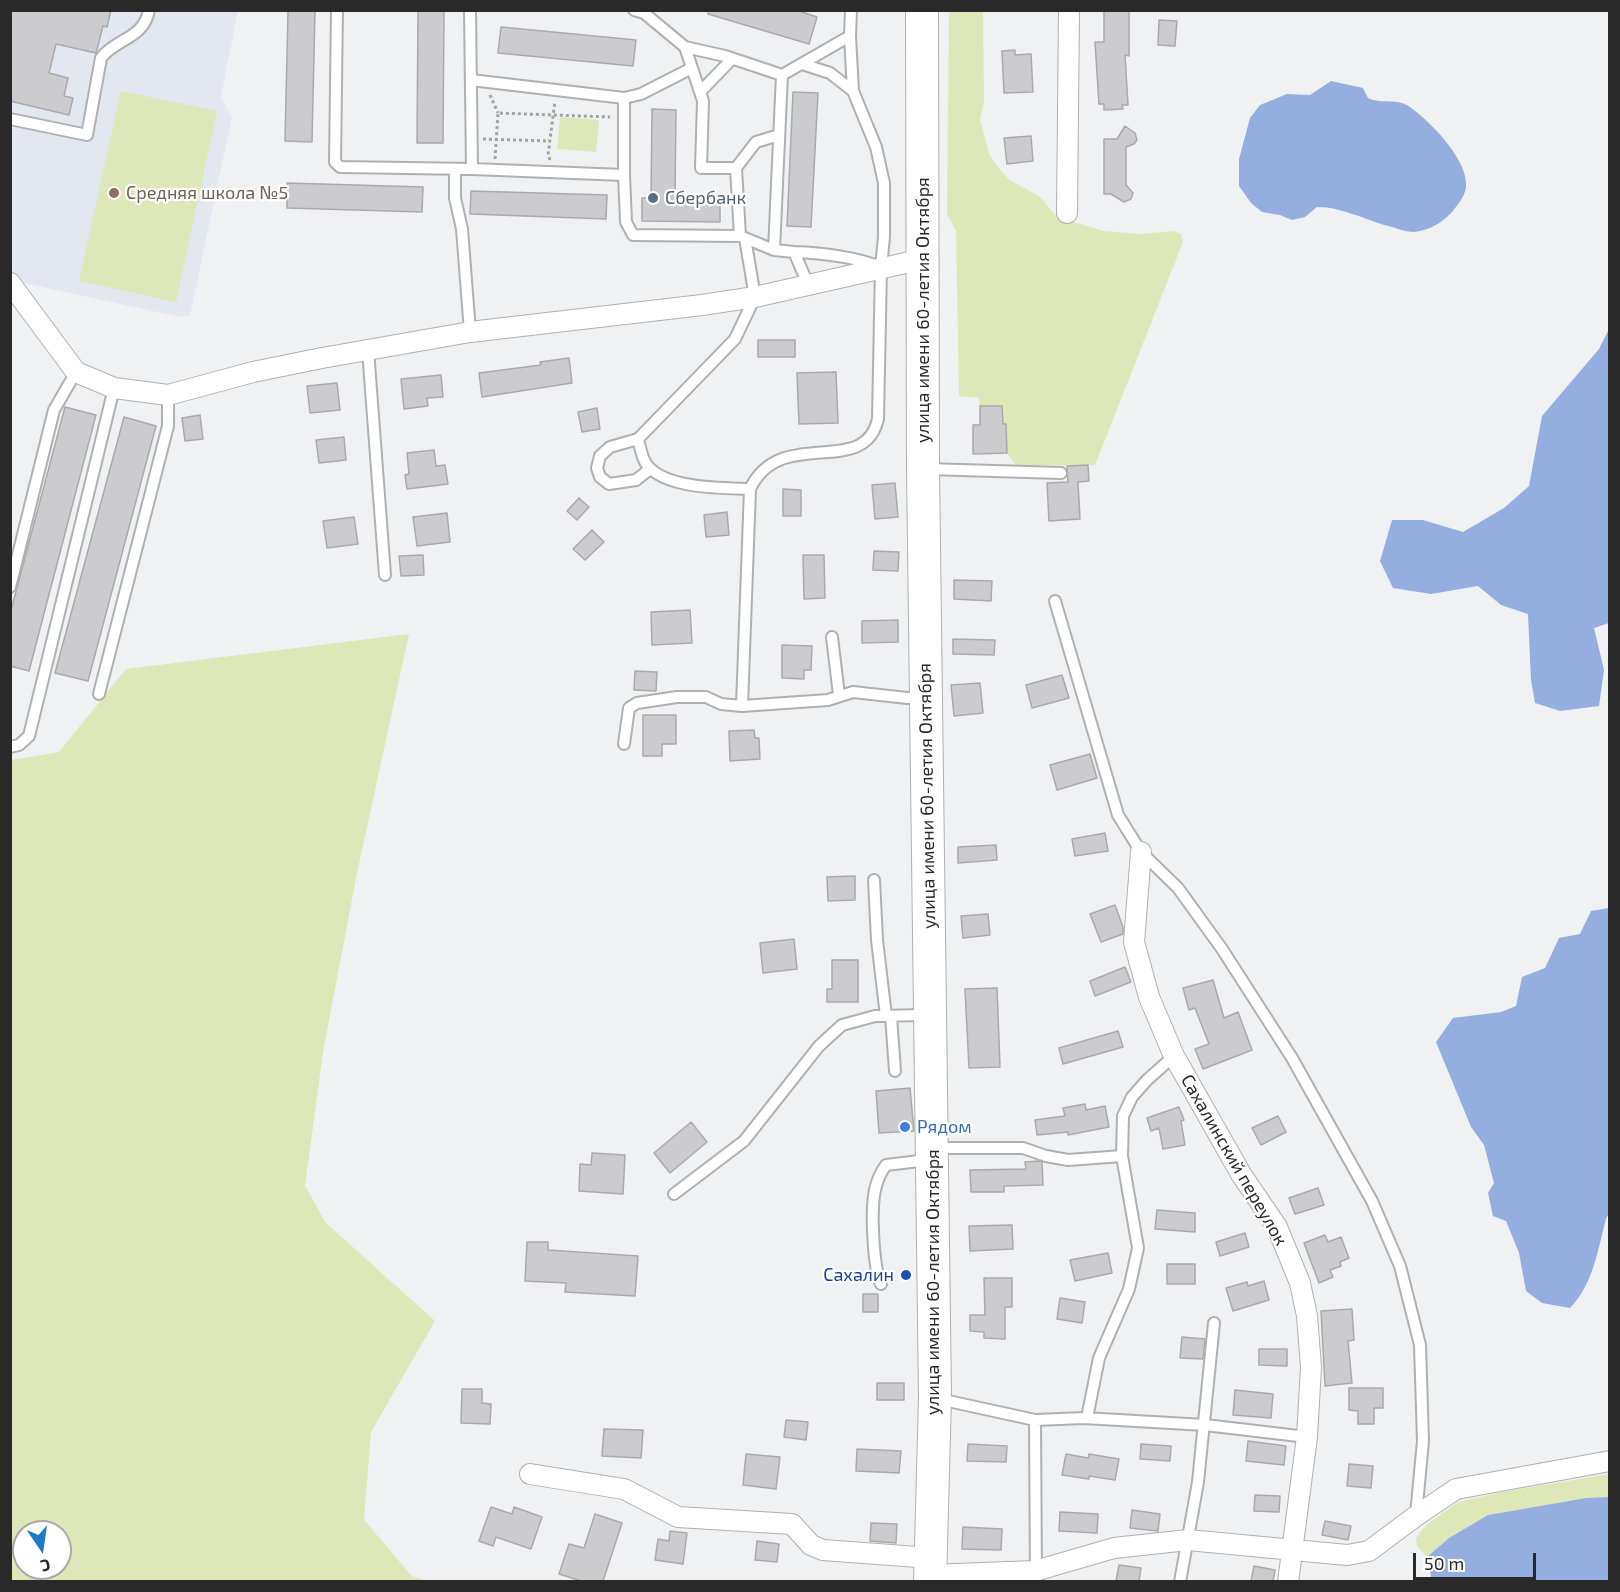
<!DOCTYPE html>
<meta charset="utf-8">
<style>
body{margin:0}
#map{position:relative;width:1620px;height:1592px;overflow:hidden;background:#f0f1f3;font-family:"Exo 2",sans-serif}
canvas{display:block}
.frame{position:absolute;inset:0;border:12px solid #29292a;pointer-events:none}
.north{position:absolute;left:12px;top:1520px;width:60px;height:60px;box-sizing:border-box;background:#fff;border:2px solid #a9a9aa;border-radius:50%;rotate:167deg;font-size:16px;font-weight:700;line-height:24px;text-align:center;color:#29292a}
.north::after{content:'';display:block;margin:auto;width:21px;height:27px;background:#1c7ac6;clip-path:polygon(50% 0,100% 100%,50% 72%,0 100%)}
.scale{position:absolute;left:1413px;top:1553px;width:123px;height:27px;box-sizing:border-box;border:3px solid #29292a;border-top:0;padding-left:8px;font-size:18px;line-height:21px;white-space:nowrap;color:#29292a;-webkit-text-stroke:4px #fff;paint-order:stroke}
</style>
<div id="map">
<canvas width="1620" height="1592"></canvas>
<div class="frame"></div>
<div class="north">С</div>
<div class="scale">50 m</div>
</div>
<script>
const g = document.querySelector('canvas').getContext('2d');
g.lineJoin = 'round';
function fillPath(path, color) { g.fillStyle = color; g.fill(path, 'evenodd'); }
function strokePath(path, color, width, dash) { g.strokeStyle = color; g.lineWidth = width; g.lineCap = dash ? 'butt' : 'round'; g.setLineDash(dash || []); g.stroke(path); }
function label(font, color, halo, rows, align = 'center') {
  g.font = font + ' "Exo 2",sans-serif'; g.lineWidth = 4.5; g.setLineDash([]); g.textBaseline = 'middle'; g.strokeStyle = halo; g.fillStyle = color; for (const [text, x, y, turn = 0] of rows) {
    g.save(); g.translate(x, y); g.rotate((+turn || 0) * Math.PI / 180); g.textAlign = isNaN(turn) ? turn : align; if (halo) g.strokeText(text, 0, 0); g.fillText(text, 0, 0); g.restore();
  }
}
fillPath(new Path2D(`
 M11 11H238L221 97 232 117 190 315 181 317 19 282 11 268Z`), '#e2e7f0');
fillPath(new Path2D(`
 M949 11H983L984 101 980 120 990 156 1000 170 1010 180 1040 197 1057 217 1104 231 1141 234 1173 231 1181 234 1183 242 1095 465 1017 466 1007 453 1006 425 1003 424 1002 406H980L979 398 959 396 956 231 947 214Z
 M121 91 217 111 176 302 79 281Z
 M560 117 599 120 596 152 557 149Z
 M409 634 357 873 323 1052 305 1186 326 1223 435 1321 371 1432 364 1520 412 1576 428 1581H11V760L59 752 126 669ZM24 1532H60V1568H24Z
 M1609 1474V1497L1586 1498 1488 1515 1449 1538 1427 1557 1417 1546 1416 1538 1425 1526 1458 1502 1503 1492Z`), '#dee7b7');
fillPath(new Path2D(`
 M1331 81 1363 88 1368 98C1383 105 1395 97 1410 107 1431 122 1469 161 1466 187 1465 196 1458 204 1453 211 1442 223 1430 230 1414 232 1406 232 1399 229 1392 227 1367 221 1343 207 1317 207L1305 217 1292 220 1280 215 1262 212 1251 203 1239 186V159L1250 118 1260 105 1287 94 1310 95Z
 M1609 329V623L1594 628 1604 670 1599 706 1560 711 1535 703 1531 680 1528 614 1501 605 1478 586 1431 594 1393 588 1380 561 1392 520H1423L1463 532 1504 508 1529 486 1542 416 1599 349Z
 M1609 908V1213L1606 1219C1598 1249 1593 1285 1570 1308L1542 1303 1526 1291 1519 1253 1506 1221 1493 1216 1488 1193 1494 1183 1484 1145 1471 1127 1436 1042 1453 1018 1501 1012 1516 1006 1522 977 1545 968 1559 938 1580 934 1591 911Z
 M1609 1497V1581H1432L1427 1557 1449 1538 1488 1515 1586 1498Z`), '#94aee0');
const building = new Path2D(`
 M10 10H111L107 27 103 26 96 53 56 44 49 73 68 78 64 96 73 98 69 115 10 101Z
 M288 10H315L312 142 285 141Z
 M418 10H444L443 143H417Z
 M708 10H796L817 17 809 44 708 14Z
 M1104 10H1129V56L1125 55 1128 105H1122L1123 109 1104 110V104H1099L1095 42H1104Z
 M1159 20 1177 21 1175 46 1158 45Z
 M501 27 636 40 633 66 498 53Z
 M1015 50V55L1031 54 1033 92 1004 93 1002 51Z
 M793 92 818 93 811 227 787 226Z
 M652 109 676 110 675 198H720V222L642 221V198H651Z
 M1125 126 1135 133 1137 140 1134 144 1126 147V185L1133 193 1131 199 1124 202 1111 194H1104V139H1117Z
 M1031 136 1033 161 1007 164 1004 138Z
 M287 183 423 187 422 212 287 208Z
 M471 191 607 195 606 219 470 214Z
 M758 340H795V357H758Z
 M569 358 572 383 482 397 479 373 541 365 540 362Z
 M836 372 838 423 799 424 797 373Z
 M441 375 443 397 427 398 428 406 404 409 401 379Z
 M337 383 340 410 310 413 307 386Z
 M980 406H1002L1003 424H1006L1007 453 973 454V425H980Z
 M65 407 96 415 29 671 10 666V614Z
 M597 408 600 429 582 432 578 412Z
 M200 415 203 439 185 441 182 418Z
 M124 417 156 426 88 681 55 673Z
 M344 437 346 460 319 463 316 440Z
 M434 450 436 466 445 465 448 484 407 489 405 475 409 474 407 453Z
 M1088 465 1089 481 1078 482 1080 519 1049 521 1047 483 1068 482 1067 466Z
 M895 483 898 517 875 519 872 485Z
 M783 489 801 490V516H783Z
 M579 498 589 507 577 520 567 511Z
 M727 512 729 535 706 537 704 515Z
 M447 513 450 542 417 546 413 517Z
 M354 517 358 544 327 548 323 521Z
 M592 530 604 542 585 560 573 549Z
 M874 551 899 552 898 571 873 570Z
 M423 555 424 575 401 576 399 556Z
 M803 555H824L825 598 804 599Z
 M954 580 992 581 991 601 954 599Z
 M690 610 692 643 652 645 651 612Z
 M898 620V642L862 643V621Z
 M953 639 995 640 994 655 953 654Z
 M782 645 812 646 811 670H804V679L782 678Z
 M635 671 657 672 656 691 634 690Z
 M1062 675 1069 698 1032 708 1026 685Z
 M980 683 983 713 954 716 951 685Z
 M643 715H676V744H662V756H643Z
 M754 730 755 738H759L760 759 730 761 729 731Z
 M1090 754 1097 778 1057 790 1050 765Z
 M1105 833 1108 851 1075 856 1072 839Z
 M996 845 997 860 958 863V847Z
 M855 876V900L828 901 827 877Z
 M1115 905 1123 927V934L1101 942 1090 914Z
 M988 914 990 935 963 938 961 916Z
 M794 939 797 969 763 973 760 943Z
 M832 960H858V1002H827V989H832Z
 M1125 967 1131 982 1095 996 1090 981Z
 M1213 980 1224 1018 1238 1012 1252 1050 1203 1069 1195 1049 1209 1044 1195 1008 1189 1010 1183 988Z
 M997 988 1000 1067 969 1068 965 989Z
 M1118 1031 1123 1047 1063 1064 1059 1048Z
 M910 1088 914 1131 879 1133 876 1091Z
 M1085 1104 1086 1110 1105 1106 1109 1127 1068 1135V1132L1037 1135 1035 1120 1065 1116 1063 1108Z
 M1179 1107 1184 1120 1181 1121 1185 1145 1163 1149 1159 1128 1151 1131 1147 1118Z
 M1278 1116 1286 1132 1261 1145 1252 1128Z
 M691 1122 707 1142 670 1173 654 1153Z
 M592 1153 625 1155 623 1194 579 1191 580 1164 591 1165Z
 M1039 1161 1042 1162 1043 1185 1004 1186V1192H971L970 1170 1026 1169 1025 1162Z
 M1318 1188 1324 1205 1295 1214 1289 1198Z
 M1157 1210 1195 1213V1232L1155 1229Z
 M1012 1225 1013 1249 970 1251 969 1226Z
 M1245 1233 1249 1247 1220 1256 1216 1242Z
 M1325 1235 1328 1242 1341 1237 1349 1258 1340 1262 1341 1266 1330 1270 1333 1277 1319 1283 1304 1243Z
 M527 1242H548V1250L638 1256 635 1296 565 1292 566 1283 525 1281Z
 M1108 1253 1112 1273 1075 1281 1070 1260Z
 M1167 1264H1195V1284H1167Z
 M984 1278H1012V1307H1005V1339L984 1338V1332L970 1331V1315H985Z
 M1264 1281 1269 1300 1233 1311 1226 1288 1247 1282 1248 1286Z
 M863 1294H878V1312H863Z
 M1060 1298 1085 1302 1082 1323 1057 1319Z
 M1352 1309 1354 1340 1348 1341 1352 1383 1325 1386 1321 1311Z
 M1182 1337 1205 1339 1203 1359 1180 1358Z
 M1259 1349H1287V1366L1259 1365Z
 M877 1383H904V1400H877Z
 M1349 1388H1383V1408H1374V1424H1358V1411L1349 1410Z
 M462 1389H482V1403L491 1404 490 1424 461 1423Z
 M1235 1390 1273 1394 1271 1418 1233 1415Z
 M786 1420 808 1422 806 1440 784 1437Z
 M604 1429 643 1430 641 1458 602 1456Z
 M1248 1441 1286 1446 1284 1465 1246 1461Z
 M968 1444 1007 1446 1006 1462 967 1461Z
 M1141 1444 1171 1446 1170 1461 1140 1459Z
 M857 1449 901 1451 899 1473 856 1471Z
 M746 1454 780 1457 776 1489 743 1485Z
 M1066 1454 1088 1458 1089 1454 1119 1459 1115 1480 1089 1476V1479L1062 1475Z
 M1349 1464 1373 1466 1371 1488 1347 1486Z
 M1255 1495 1280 1496 1279 1512 1254 1511Z
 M491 1507 512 1514 514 1507 542 1517 531 1549 496 1537 493 1546 479 1541Z
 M1132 1510 1160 1514 1158 1531 1130 1528Z
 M1060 1512 1098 1514 1097 1533 1059 1531Z
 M595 1514 622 1523 603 1581H581L559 1574 569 1544 584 1548Z
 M1325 1521 1351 1526 1348 1540 1322 1535Z
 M871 1523 897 1524 896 1543 870 1541Z
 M963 1527 1002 1529 1001 1550 962 1549Z
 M670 1531 687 1533 683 1564 655 1560 658 1539 669 1541Z
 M757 1541 779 1544 777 1562 755 1560Z
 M1119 1565 1141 1568 1139 1581H1116Z
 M1254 1566 1275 1570 1273 1581H1251Z`);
fillPath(building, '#cccbce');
strokePath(building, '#aaa9ab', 1.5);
const service = new Path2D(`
 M337 10 335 162 340 167 472 169 624 175V98L471 80
 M470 10 472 169
 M634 10 644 13 685 47 703 101 701 168H736
 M685 47 725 56 782 75
 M802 64 830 73 853 91 850 36
 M853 91 876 147 884 183V237L881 267 878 419C864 480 781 424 750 489L742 706 828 700 853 692 907 698H925
 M700 92 732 59
 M624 98 641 94 692 68
 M10 119 87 135 101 58C116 38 144 39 149 10
 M455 169V198L462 229 470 332
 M624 175 626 222 633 235 740 236 774 250 794 252 808 284
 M740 236 736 168 756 142 779 135
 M774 250 782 75 850 36 851 10
 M794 252C824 253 850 256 878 266
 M368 350 385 575
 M638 439C640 447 642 459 647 465 666 489 722 488 750 489
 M650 469 636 480 609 484 600 477 597 468 600 456 610 447 638 439 735 339 755 297 745 238
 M927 469 1061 473
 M10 587 54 410 76 372
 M1055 601 1118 815 1141 852 1178 888 1222 949 1292 1058 1372 1201 1400 1266 1420 1345 1423 1441 1416 1515
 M832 637 839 695
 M99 694 168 426V395
 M624 744 629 708 637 703 677 697H706L721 704 742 706
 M10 747 19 745 29 736 114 388
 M874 880 877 940 886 1016
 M891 1016 895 1071
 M935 1148H1023L1046 1156 1068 1160 1122 1156
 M674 1194 744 1141 819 1046 842 1025 875 1016 926 1015
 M881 1284C873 1267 870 1206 876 1186 878 1178 881 1172 886 1165L928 1160
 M939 1399 1035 1420 1084 1418 1205 1425 1307 1437
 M1087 1418 1099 1358 1129 1289 1138 1248 1122 1156 1123 1116 1132 1097 1147 1080 1174 1056
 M1035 1420 1036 1582
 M1180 1582 1198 1482 1214 1323`);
const minor = new Path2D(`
 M1067 213 1069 10
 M10 283 76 372 114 388 168 395 253 372 322 358 470 332 702 305 755 297 923 259
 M1141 852 1134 942 1149 997 1174 1056 1241 1174 1277 1227 1300 1283 1307 1316 1311 1367 1307 1437 1288 1582
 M530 1474 624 1489 678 1517 792 1524 811 1545 823 1550 931 1558
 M930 1575 1035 1571 1114 1548 1188 1540 1347 1555 1369 1551 1416 1516 1456 1489 1610 1461`);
const primary = new Path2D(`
 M922 10 923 469 935 1398 930 1582`);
strokePath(service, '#afb0b2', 14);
strokePath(minor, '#afb0b2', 22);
strokePath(primary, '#afb0b2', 34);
strokePath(new Path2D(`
 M490 95 498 113
 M483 139 550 141
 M495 159 498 113 610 117
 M550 160 548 155 555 101`), '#a2a3a4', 3, [3, 3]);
strokePath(service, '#fff', 10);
strokePath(minor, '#fff', 20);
strokePath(primary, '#fff', 32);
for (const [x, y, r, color] of [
 [114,193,6,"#8d6e63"],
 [653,198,6,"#5c6f8a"],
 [905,1127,6,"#3f7fe0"],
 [906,1275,6,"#1a4fb4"]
]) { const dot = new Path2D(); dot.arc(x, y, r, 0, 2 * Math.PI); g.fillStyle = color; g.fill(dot); strokePath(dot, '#fff', 2); }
label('18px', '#785e54', '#fff', [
 ["Средняя школа №5",126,193]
], 'left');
label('18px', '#4e5e75', '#fff', [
 ["Сбербанк",665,198]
], 'left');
label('18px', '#29292a', '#fff', [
 ["улица имени 60-летия Октября",923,310,-90],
 ["улица имени 60-летия Октября",927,796,-91],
 ["Сахалинский переулок",1234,1160,60],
 ["улица имени 60-летия Октября",933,1282,-90]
]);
label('18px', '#366cbe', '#fff', [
 ["Рядом",917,1127]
], 'left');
label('18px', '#164399', '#fff', [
 ["Сахалин",894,1275]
], 'right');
</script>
